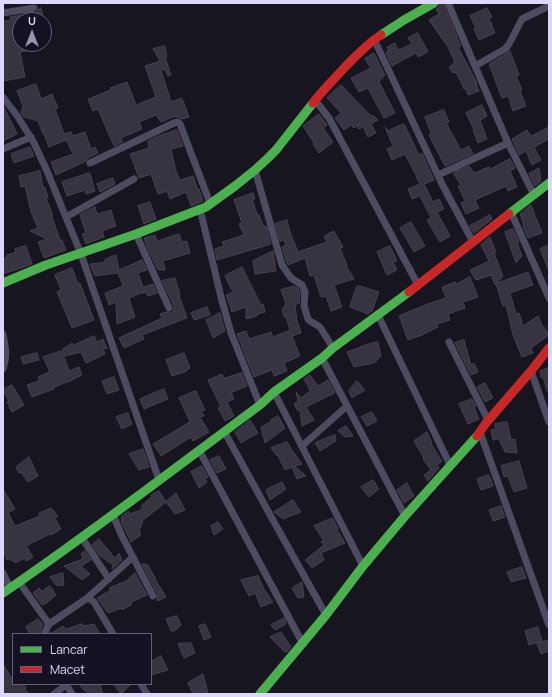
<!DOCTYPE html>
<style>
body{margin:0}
#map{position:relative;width:552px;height:697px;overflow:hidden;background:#17151f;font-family:Manrope,sans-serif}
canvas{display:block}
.frame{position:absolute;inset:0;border:4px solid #ded7fb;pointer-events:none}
.legend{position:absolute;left:12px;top:633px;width:140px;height:52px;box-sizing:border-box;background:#151123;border:1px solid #656079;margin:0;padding:5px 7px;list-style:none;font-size:12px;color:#ded7fb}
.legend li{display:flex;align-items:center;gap:8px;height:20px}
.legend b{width:20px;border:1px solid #656079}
.north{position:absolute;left:12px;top:12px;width:40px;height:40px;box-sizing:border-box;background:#151123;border:1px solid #656079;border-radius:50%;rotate:0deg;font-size:11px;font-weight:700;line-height:16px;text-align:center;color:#ded7fb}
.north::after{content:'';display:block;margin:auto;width:14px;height:18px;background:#9893ae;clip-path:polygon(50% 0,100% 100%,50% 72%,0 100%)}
</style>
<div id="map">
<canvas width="552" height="697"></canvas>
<div class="frame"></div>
<ul class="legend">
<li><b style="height:5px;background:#4caf50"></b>Lancar</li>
<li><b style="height:5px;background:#c62828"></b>Macet</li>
</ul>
<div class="north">U</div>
</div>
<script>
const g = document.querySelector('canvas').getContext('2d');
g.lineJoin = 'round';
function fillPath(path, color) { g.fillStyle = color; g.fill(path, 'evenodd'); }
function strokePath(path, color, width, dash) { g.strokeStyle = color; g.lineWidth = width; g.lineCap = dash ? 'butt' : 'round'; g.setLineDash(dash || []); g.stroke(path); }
const building = new Path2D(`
 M440 3H443L457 36H456L461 46 458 47 477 83 476 84 479 91 468 95 466 89H464L456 72 453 73 449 67 454 64 453 63 455 62 446 43H445L429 20 439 14 436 9 439 7Z
 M41 8 44 20H20V44H43V47L20 52 25 77 3 81V21L11 20 10 17 35 13 37 12 39 9Z
 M487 8 492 17 489 18 495 33 479 40 474 29 476 28 470 16Z
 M418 33 428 52 418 57 416 53 392 66 386 52 389 51 387 47 395 43 398 50 412 44 408 38Z
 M165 46 167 57H165L171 75 168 76 164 69 161 70 171 102 182 98 189 117 182 119 179 117H176L175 116 161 122 156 115 139 122 142 129 121 138 123 142 114 146 98 109 93 111 88 99 111 90 110 88 127 82 136 105 156 97 145 66 160 61 153 49Z
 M510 51 519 75 516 76 522 90 520 91 526 106 513 111 508 96 502 98 489 64 507 53Z
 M374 53 385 75 379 82 395 113 384 118 368 88 359 92 351 78 371 68 365 59Z
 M36 84 41 99 52 94 58 108 55 109 64 134 71 132 73 136 85 132 91 149 95 147 98 153 88 158 86 161 56 175 51 162 73 154 65 137 66 140 49 147 44 134H43L38 121 24 117 21 113 23 106 17 91Z
 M341 85 371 116 373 115 378 120 371 124 376 133 368 137 363 127 359 129 357 126 360 123 354 128 351 125 344 130 335 118 341 113 327 98Z
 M3 105 17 134 3 141Z
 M482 105 487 116 480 120 487 139 478 143 473 130H474L466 113Z
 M444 110 449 122 446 123 461 150 469 146 473 154 445 166 429 135 431 133 425 117Z
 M319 114 327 125 323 128 333 142 319 153 313 144 314 143 303 126Z
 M404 124 419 155 422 153 434 180 424 184 433 202 439 199 444 209 437 212 450 236 440 242 427 220 431 218 420 196 412 199 408 189 420 184 416 177H417L405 154 392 160 387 149 393 146 385 127 392 134 390 130Z
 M549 127V139L534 147 541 160 532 165 526 151 519 155 512 139 527 130 531 136Z
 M177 130 183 146 171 149 176 171 180 180 193 176 198 190 199 189 203 201 191 206 186 192 170 199 167 191 158 194 151 174 139 178 130 154 149 148 148 141 161 135Z
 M30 147 34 156 14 163 11 154Z
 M510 159 515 168 510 171 517 187 508 191 506 186 475 200 479 208 466 214 461 203 465 201 458 186 461 185 453 173 469 166 474 173 489 167 490 169Z
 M539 168 541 181 535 186 529 174Z
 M40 171 43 188 45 187 48 198H46L53 216 52 217 60 240H62L66 250 44 258 38 242 47 239 30 231 38 228 31 212 25 186 21 187 19 176Z
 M90 173 95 191 86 194 85 190 67 196 62 182Z
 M113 178 115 184 100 192 97 184Z
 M253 193 255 199 252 200 258 216 259 215 264 227 266 226 271 244 217 260 215 249 224 246 222 242 244 235 239 224 242 223 234 200Z
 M150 202 156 219 144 224 138 206Z
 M531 205 542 233 528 238 523 226H524L520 214Z
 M95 207 97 214 111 210 116 226 102 231 104 237 86 244 82 234 86 233 80 215Z
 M490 215 492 219 474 233 470 226Z
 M287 220 290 232 298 252 327 242 324 236 334 231 343 247 340 248 347 265 346 266 354 279 334 285 342 307 331 311 326 296 321 297 314 275 310 276 305 258 288 265 287 263 282 247 286 245 284 240 280 241 275 224Z
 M411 222 425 246 414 252 400 228Z
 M513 229 519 242H517L522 256 516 263 505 232Z
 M179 234 182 242 187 241 190 253 163 261 165 270H158L147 247 144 238 155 235 157 241Z
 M490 237 496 252 494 253 503 276 497 283 528 272 533 285 510 293 516 314 519 313 523 326 538 316 543 327H544L549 334V335L531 348 533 353 522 357 513 335 506 305 503 306 496 284 495 285 491 275 476 280 470 270 489 261 481 245Z
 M549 245V271L540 249Z
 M26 246 32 264 21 268 3 274V259L7 257V255L16 252 15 249Z
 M390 246 397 261 393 262 397 270 387 275 377 252Z
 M273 251 276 271 255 274 253 261Z
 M116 255 119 270 142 260 147 270 138 273 143 287 153 284 157 293 148 296 147 293H141L129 298 135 317 117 324 116 302 109 305 105 293 123 286 118 273 95 276 90 264 106 262 105 260Z
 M242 267 261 305 263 304 265 312 257 314V316L246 319V307L232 312 226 295 233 292 225 276Z
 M72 268 78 284 80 283 94 320 72 328 57 292 61 290 55 275Z
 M470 277 478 297 463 302 465 308 448 314 450 320 437 324 438 327 422 335 408 340 399 316 425 305 446 298 442 287 455 282 456 284Z
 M175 278 180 294 179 295 187 318 142 335 144 339 124 348 119 338 162 318 160 314 166 312 168 313H171L173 311 174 309V306L162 281Z
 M294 286 298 288 300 293 299 303 295 305 297 320 301 333 292 336 300 356 284 363 287 371 274 376 272 370 254 377 237 334 246 331 249 339 271 332 273 337 290 330 286 317H284L282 309 286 304 281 290Z
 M357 286H360L379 292 372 311 368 314 350 307Z
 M207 307 210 315 194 320 191 313Z
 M220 313 225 331 213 338 206 320Z
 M94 336 97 342 103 339 107 348 103 349 105 354 86 363 81 352 65 356 63 349 72 343 73 345Z
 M464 340 471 365 474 363 478 372 471 375 455 343Z
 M378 342 381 356 374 363 354 367 347 352 368 344Z
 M62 351 69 371 79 367 82 375 70 381 54 387V389L32 397 27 385 39 381 38 377 50 372 43 357Z
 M37 353 39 360 23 364 21 357Z
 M184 353 190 368 187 369V371L172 376 166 360Z
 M549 368V390L547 391 543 377H541L540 371Z
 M242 373 247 386 230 393H231L234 399 227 402 234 416 225 421 218 408 221 407 208 380 222 374 224 378Z
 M310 375 318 386 328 380 335 393 306 407 314 420 302 426 300 410 298 411 294 404 298 401 296 392 301 398 311 390H310L304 379Z
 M114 377 119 390 107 394 102 381Z
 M357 381 365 390 352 398 349 391Z
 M485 383 493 398 485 402 477 387Z
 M12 385 24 405 12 412 7 402 9 401 3 390Z
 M164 389 168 399 144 409 140 399Z
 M196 391 205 410 201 411 204 416 200 417 209 432 193 441 191 437 161 456 153 444 190 422 179 398Z
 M472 399 476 406 474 407 479 419 468 424 459 404Z
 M372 412 377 421 367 426 361 417Z
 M128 413 132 424 122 429 116 417Z
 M278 416 285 428 265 443 261 427 272 421 271 420Z
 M250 420 258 433 241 443 235 432Z
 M507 422 511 440 515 439 517 453 505 452 499 439 493 440 491 430 496 429 495 424Z
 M346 426 353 436 345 437 338 431Z
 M427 432 432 443 431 444 442 461 437 465 439 468 428 481 424 475 431 470 423 459 424 458 414 441Z
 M335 435 336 441 320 451 315 443Z
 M287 442 295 455V454L302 464 295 466 306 476 297 479 292 467 285 470 278 456H277L271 448Z
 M143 449 149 467 139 470 129 454Z
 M219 456 226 469 217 473 210 460Z
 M29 457 38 476 28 482 21 472 19 473 16 467Z
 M519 461 527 488 514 492 508 476 504 477 501 466Z
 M202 466 208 477 205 478 207 482 199 488 191 472Z
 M489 475 493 486 481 490 477 479Z
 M373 480 379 489 369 497 361 487Z
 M282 482 286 489 270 500 266 490Z
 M407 483 414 496 404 503 397 490Z
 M3 489 15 509 8 513 15 526 40 516 39 513 51 508 58 516 55 518 61 529 51 535 50 534 26 546 33 557 26 561 25 558 15 563 13 560 11 561 10 558 7 560 3 552Z
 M159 491 166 502 143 520 139 531 141 535 131 542 121 521 122 520 121 517 128 511 130 514 143 509 141 506 152 497 151 495Z
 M176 493 185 510 175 514 166 502Z
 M293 500 301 512 283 519 274 512Z
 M501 506 505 517 493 521 489 510Z
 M333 518 338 529 337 530 345 543 321 553 324 560 312 568 305 560 324 545 321 542 324 541 314 526Z
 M218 522 223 529 214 535 211 526Z
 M99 539 115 558 119 553 122 560 112 569 113 565 99 555 92 545Z
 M85 551 91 560 81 566 90 574 82 580 64 566 83 559 81 554Z
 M142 564H147L156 579H155L166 597 157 601V594Z
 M522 567 526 578 511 582 507 572Z
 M63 573 64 585 57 586 50 577Z
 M135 573 147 595 131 602 132 604 122 610V608L108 613 97 598 111 590 109 588 126 581Z
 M258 576 264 589 273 602 261 607 255 593 249 596 241 580Z
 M302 582 304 597 298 598 292 588Z
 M50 586 56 595 44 605H42L33 593 39 588 42 591Z
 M177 616 181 625 175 631H171L166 619Z
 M284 618 286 624 275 630 271 625Z
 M38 619 43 624 39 634H30L26 627Z
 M82 624 83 626 94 624 100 634H50L51 632 52 633 63 626 66 629Z
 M205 624 211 637 204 640 199 626Z
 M538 627 542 641 529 645 525 631Z
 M281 632 291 647 288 651 285 652 270 637Z
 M549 640V651L541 654 537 644Z
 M191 643 195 653 184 658 178 644Z
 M161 656 168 670 151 675V662Z
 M3 664 13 680V684H23L26 688 25 689 29 694H3Z
 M203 674 208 694H193L188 683Z
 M79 684H100L103 694H88Z
 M114 684H131L121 694Z`);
fillPath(building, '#373341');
strokePath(building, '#454152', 1);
strokePath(new Path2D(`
 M448 3 508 143 534 195
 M3 13 34 8
 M374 39 442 184 473 242
 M475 66 505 49 509 44 522 19 549 6
 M3 97 18 117 34 143 47 171 81 254 159 480
 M315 100 329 118 418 285
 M3 149 31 137
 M90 163 174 123 178 122 180 124 210 203
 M255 170 282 265 291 278 302 285 305 292 304 306 308 319 310 321 320 327 333 348
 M438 175 508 143
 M200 209 221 297 231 333 260 405
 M511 212 549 298
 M66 217 134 179
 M136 234 169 308
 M378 315 450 465
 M3 334C5 346 8 356 3 369
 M449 342 488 420
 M322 358 405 516
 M531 371 549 422
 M274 392 363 566
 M224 431 274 522 326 615
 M480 432 549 625
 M302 446 347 406
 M199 450 302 642
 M113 515 122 536 153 596
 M82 538 109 579
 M3 573 10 588
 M19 582 49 624
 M86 599 133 557
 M44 634 49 624 86 599H90L94 602 113 634
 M66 684 72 694
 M141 684 147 694
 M54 694 66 685`), '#4d4b5f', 7);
strokePath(new Path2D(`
 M381 35 404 20 434 3
 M509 214 549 183
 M3 283 46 265 136 234 206 207 235 186 255 170 268 158 276 150 313 103
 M3 593C91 533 175 468 260 405L274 392 322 358 333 348 409 292
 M260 694 326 615 363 566 405 516 477 436`), '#4caf50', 9);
strokePath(new Path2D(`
 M313 103C323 90 335 78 346 66 357 55 368 43 381 35
 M409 292 509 214
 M477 436 486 423 531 371 549 348`), '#c62828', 9);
</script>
